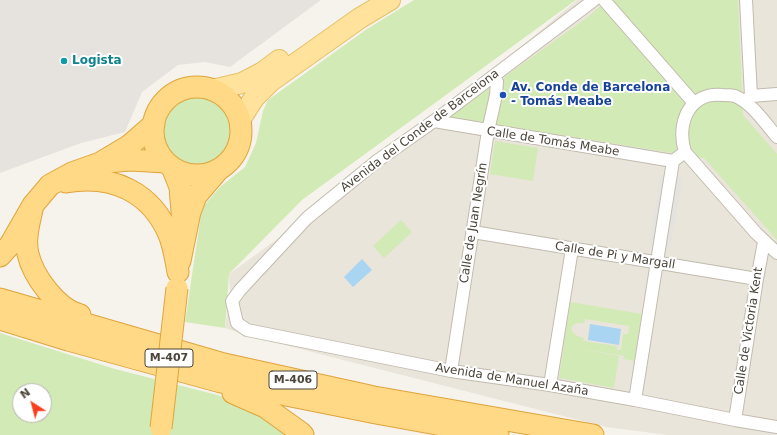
<!DOCTYPE html>
<meta charset="utf-8">
<style>
body{margin:0}
#map{position:relative;width:777px;height:435px;overflow:hidden;background:#f6f3ec;font-family:"DejaVu Sans",sans-serif}
canvas{display:block}
.north{position:absolute;left:12px;top:383px;width:40px;height:40px;box-sizing:border-box;background:#fff;border:1px solid #b7b4b0;border-radius:50%;rotate:324deg;font-size:11px;font-weight:700;line-height:16px;text-align:center;color:#4b4439}
.north::after{content:'';display:block;margin:auto;width:14px;height:18px;background:#fc3f1d;clip-path:polygon(50% 0,100% 100%,50% 72%,0 100%)}
</style>
<div id="map">
<canvas width="777" height="435"></canvas>
<div class="north">N</div>
</div>
<script>
const g = document.querySelector('canvas').getContext('2d');
g.lineJoin = 'round';
function fillPath(path, color) { g.fillStyle = color; g.fill(path, 'evenodd'); }
function strokePath(path, color, width, dash) { g.strokeStyle = color; g.lineWidth = width; g.lineCap = dash ? 'butt' : 'round'; g.setLineDash(dash || []); g.stroke(path); }
function label(font, color, halo, rows, align = 'center') {
  g.font = font + ' "DejaVu Sans",sans-serif'; g.lineWidth = 4; g.setLineDash([]); g.textBaseline = 'middle'; g.strokeStyle = halo; g.fillStyle = color; for (const [text, x, y, turn = 0] of rows) {
    g.save(); g.translate(x, y); g.rotate((+turn || 0) * Math.PI / 180); g.textAlign = isNaN(turn) ? turn : align; if (halo) g.strokeText(text, 0, 0); g.fillText(text, 0, 0); g.restore();
  }
}
fillPath(new Path2D(`
 M577 0H777V435H668L606 427 249 336 225 328 230 292 229 274 386 160Z`), '#eae5da');
fillPath(new Path2D(`
 M0 0H321L230 67 205 62 178 65 142 92 125 132 81 143 0 173Z`), '#e6e2dd');
fillPath(new Path2D(`
 M414 0H576L302 200 229 274 225 328 185 322 202 208 220 187 245 167 256 143 263 111 268 100 367 29Z
 M607 0H738L743 115 777 154V240L704 158 448 117 588 17Z
 M162 131a35 35 0 1 1 70 0a35 35 0 1 1-70 0Z
 M495 141 538 148 533 181 490 174Z
 M401 220 412 232 384 258 373 246Z
 M570 302 642 314 634 361 623 359 624 356 573 348 619 356 614 388 559 378ZM585 319 629 326 628 334H623L621 350H617V346L583 341 584 338C567 335 568 321 584 323Z
 M0 333 115 369 237 400 291 435H0ZM20 391H44V415H20Z`), '#d2eab5');
fillPath(new Path2D(`
 M660 175 667 176 656 246 649 245Z
 M674 177 683 178 670 249 664 248Z`), '#e5e3e0');
fillPath(new Path2D(`
 M362 259 372 270 353 287 344 277Z
 M590 324 621 329 619 345 588 340Z`), '#a9d4f2');
const minor = new Path2D(`
 M594 0 434 121 377 161 307 218 240 290 232 301 237 323 247 330 451 371 550 385 635 400 735 420 777 427
 M604 0 694 103
 M751 96 777 94
 M745 101 751 96 746 0
 M434 121 673 161
 M777 137C765 123 752 103 735 96 731 95 727 95 723 95 689 91 676 124 685 152L756 233 777 253
 M473 232 757 279
 M451 371 488 131 496 95 497 82 494 76
 M550 385 572 249
 M635 400 673 161 685 152
 M735 420 757 279 764 242`);
const primary = new Path2D(`
 M212 90 242 83 263 72 279 60
 M240 120 254 98 271 81 360 18 390 0`);
const trunk = new Path2D(`
 M153 131a44 44 0 1 1 88 0a44 44 0 1 1-88 0Z
 M106 162 131 160 165 162
 M172 167 180 187 183 223
 M66 182C113 174 152 192 170 237 174 248 176 261 178 272
 M33 205C30 220 24 238 28 254 33 276 57 309 80 315
 M0 256 10 245 33 205 50 185 72 173 100 163 130 145 154 124
 M180 261 190 212 196 196 219 169
 M0 299 224 364 374 397 593 435
 M0 319 68 340 221 382 376 413 498 435
 M233 393 265 407 300 432 303 435`);
strokePath(minor, '#c2bbae', 14);
strokePath(primary, '#e6c16a', 22);
strokePath(trunk, '#e0a43c', 23);
strokePath(minor, '#fff', 12);
strokePath(primary, '#ffe39c', 20);
strokePath(trunk, '#ffd985', 21);
const trunkBridge = new Path2D(`
 M161 428 177 288`);
strokePath(trunkBridge, '#e0a43c', 23, []);
strokePath(trunkBridge, '#ffd985', 21);
for (const [x, y, r, color] of [
 [64,61,4,"#0f9aa8"],
 [503,95,4,"#1a4fb4"]
]) { const dot = new Path2D(); dot.arc(x, y, r, 0, 2 * Math.PI); g.fillStyle = color; g.fill(dot); strokePath(dot, '#fff', 1.5); }
for (const [x, y, w] of [
 [169,358,48],
 [293,380,48]
]) { const box = new Path2D(); box.roundRect(x - w / 2, y - 9, w, 18, 3); g.fillStyle = '#fff'; g.fill(box); strokePath(box, '#4b4439', 1); }
label('bold 11px', '#4b4439', null, [
 ["M-407",169,358],
 ["M-406",293,380]
]);
label('bold 12px', '#0d838f', '#fff', [
 ["Logista",72,61]
], 'left');
label('bold 12px', '#164399', '#fff', [
 ["Av. Conde de Barcelona",511,88],
 ["- Tomás Meabe",511,102]
], 'left');
label('12px', '#4b4439', '#fff', [
 ["Avenida del Conde de Barcelona",420,131,-37],
 ["Calle de Tomás Meabe",553,142,9],
 ["Calle de Juan Negrín",474,223,-81],
 ["Calle de Pi y Margall",615,256,9],
 ["Calle de Victoria Kent",749,331,-81],
 ["Avenida de Manuel Azaña",512,380,9]
]);
</script>
